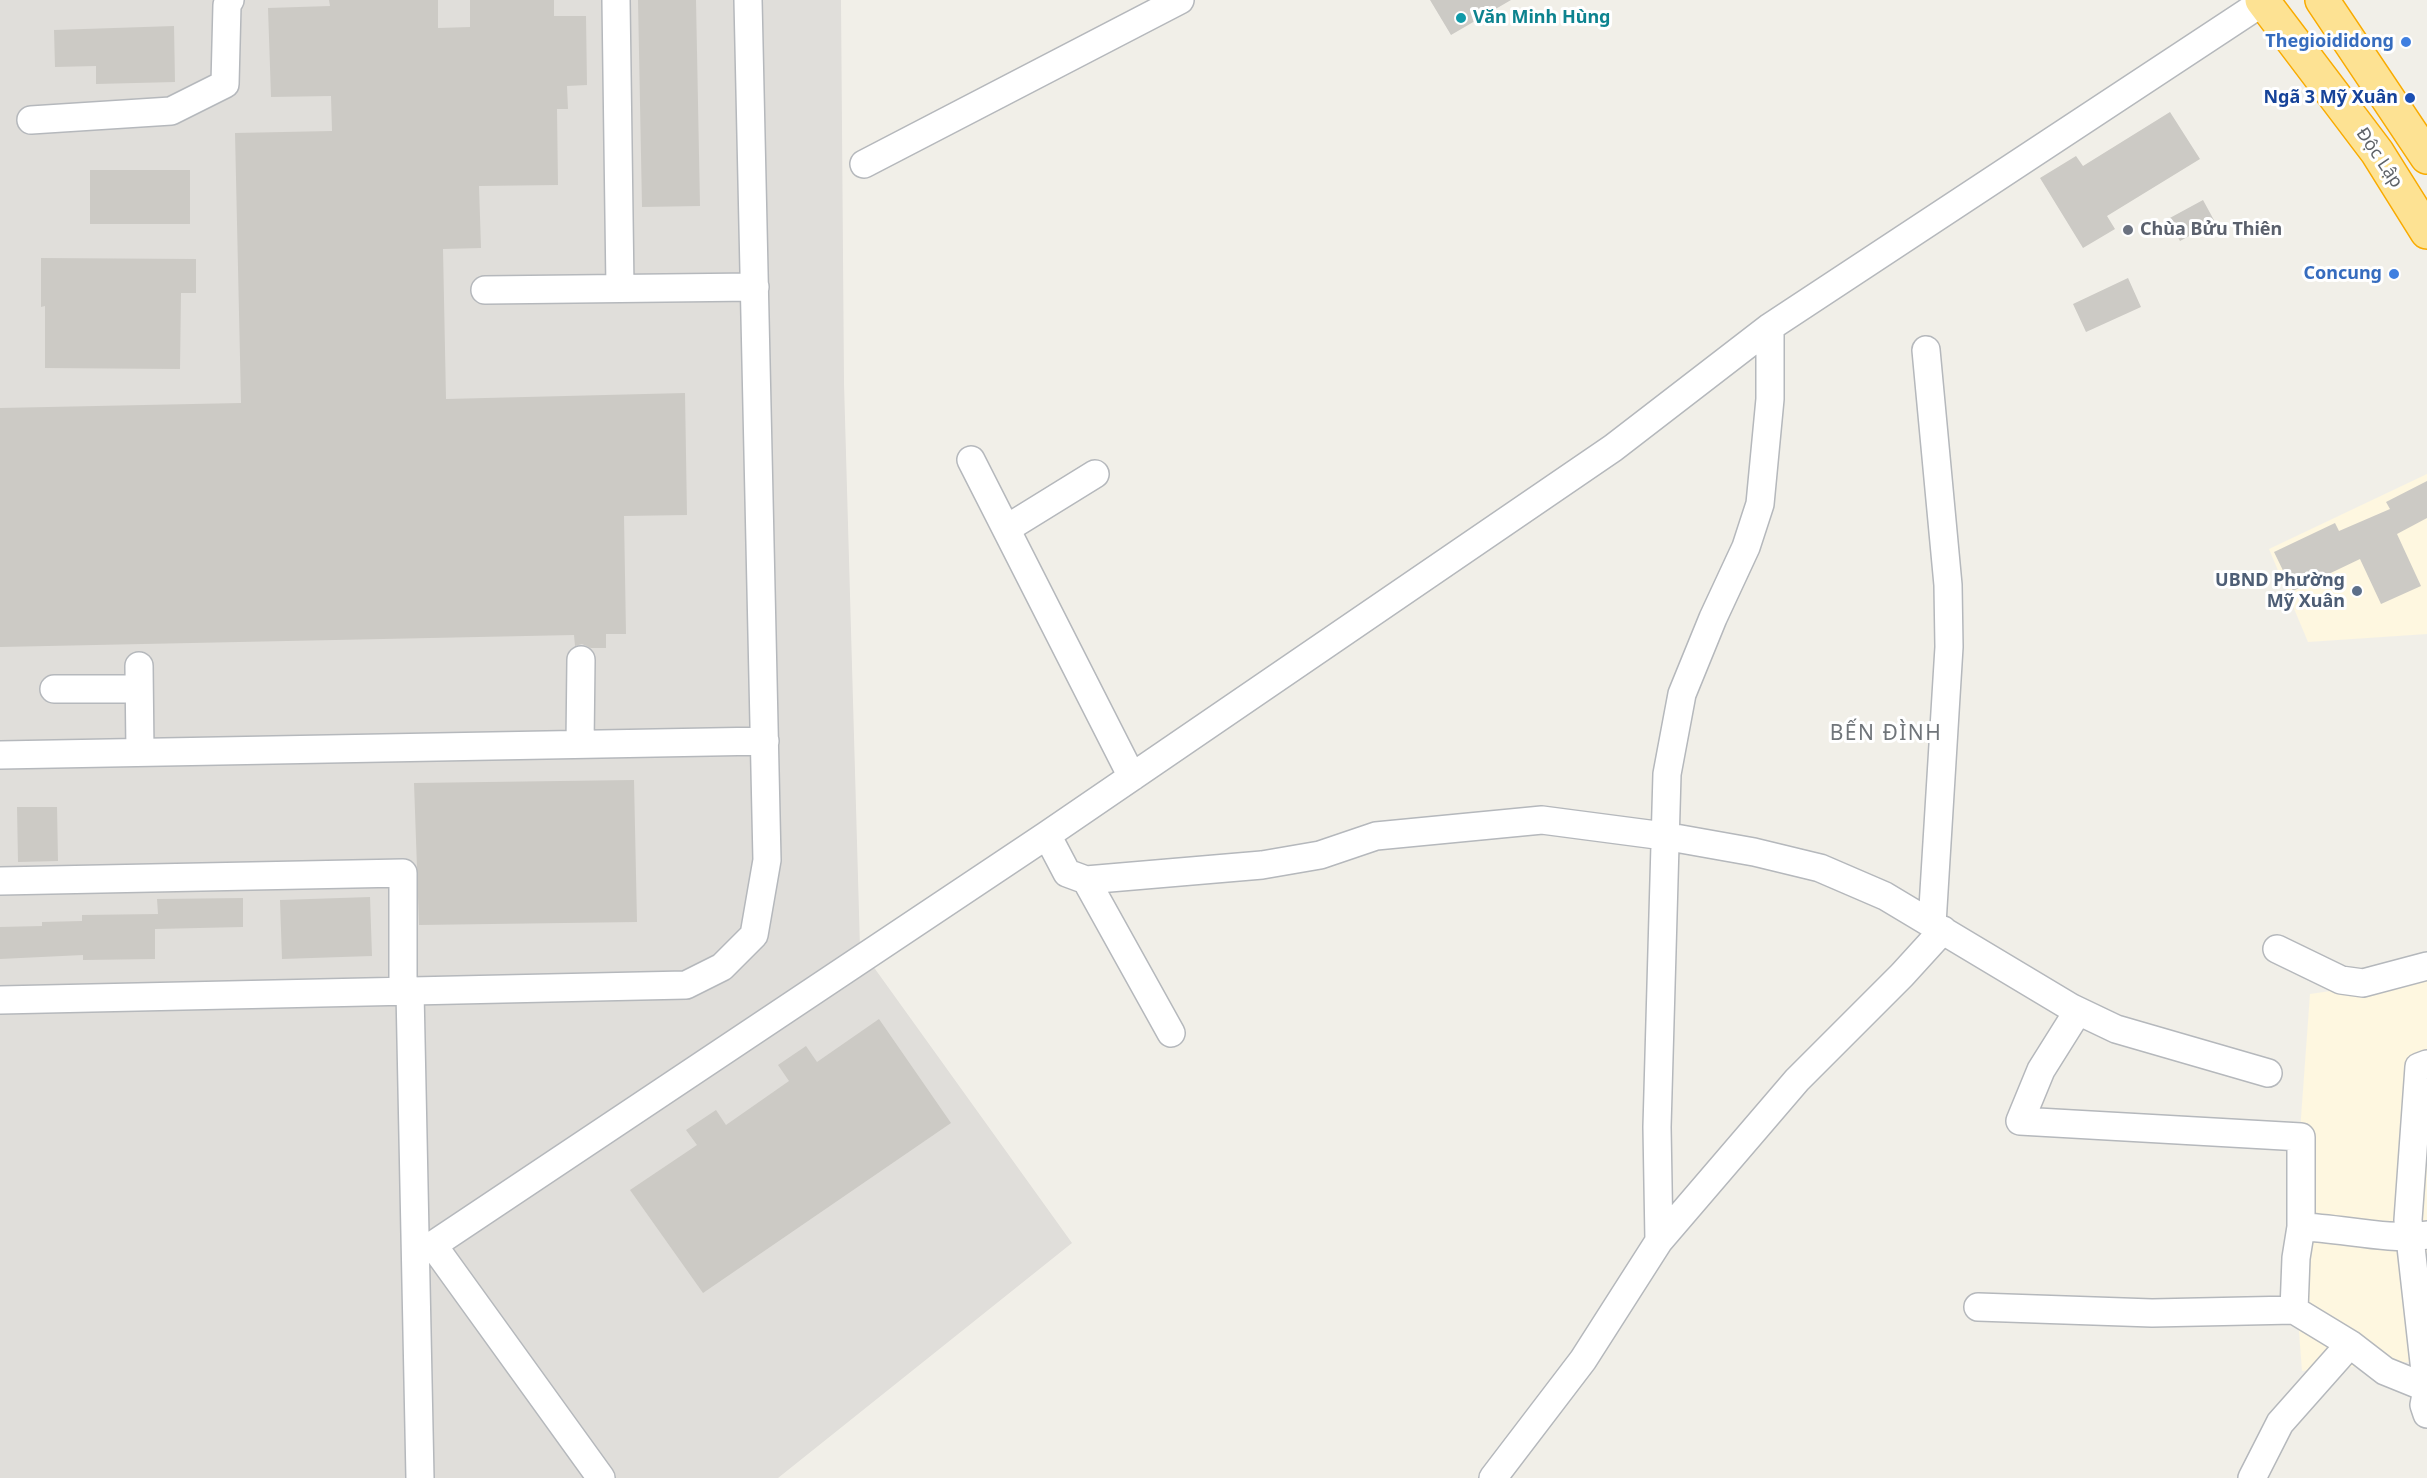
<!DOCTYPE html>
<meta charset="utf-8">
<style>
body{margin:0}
canvas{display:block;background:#f1efe8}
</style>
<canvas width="2427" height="1478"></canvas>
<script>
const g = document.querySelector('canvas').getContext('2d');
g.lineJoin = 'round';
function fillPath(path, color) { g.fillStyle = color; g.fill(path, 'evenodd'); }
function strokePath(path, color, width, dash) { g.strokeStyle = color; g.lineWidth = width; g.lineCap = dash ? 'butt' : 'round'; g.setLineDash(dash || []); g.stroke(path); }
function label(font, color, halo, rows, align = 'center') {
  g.font = font + ' "Noto Sans",sans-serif'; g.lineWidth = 6; g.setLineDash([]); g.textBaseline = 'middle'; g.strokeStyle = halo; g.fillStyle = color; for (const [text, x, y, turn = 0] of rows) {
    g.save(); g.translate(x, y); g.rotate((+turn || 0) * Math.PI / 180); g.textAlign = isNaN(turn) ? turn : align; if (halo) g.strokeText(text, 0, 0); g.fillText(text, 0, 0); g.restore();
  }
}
fillPath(new Path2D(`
 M2427 474V634L2308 642 2269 549Z
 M2427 974V1418L2418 1361 2302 1371 2292 1241 2310 994 2392 982Z`), '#fef7e0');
fillPath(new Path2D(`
 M0 0H841L844 383 860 948 1072 1243 778 1478H0Z`), '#e0deda');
fillPath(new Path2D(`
 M329 0H438V28L470 27V0H554V16H586L587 85 567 86 568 109H557L558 185 479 186 481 248 443 249 446 399 685 393 687 515 624 516 626 634H606V648H591L582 644 575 646 574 635 0 647V408L241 403 235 133 332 131 331 96 271 97 268 8 330 6Z
 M638 0H696L700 206 642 207Z
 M1430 0H1511L1451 35Z
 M174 26 175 82 96 84V66L55 67 54 30Z
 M2170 112 2200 159 2107 216 2115 229 2083 248 2040 178 2076 156 2083 166Z
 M90 170H190V224H90Z
 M2203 200 2215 222 2180 241 2168 219Z
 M41 258 196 259V293H181L180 369 45 368V306L41 307Z
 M2128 278 2141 307 2086 332 2073 304Z
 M2427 481V518L2397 534 2421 586 2381 604 2360 559 2293 591 2274 552 2335 523 2339 531 2390 509 2386 502Z
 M634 780 637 922 419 925 414 783Z
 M17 807H57L58 861 18 862Z
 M370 897 372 956 282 959 280 900Z
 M243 898V927L155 929V959L83 960V955L0 959V927L42 926V922L82 921V915L158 914 157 899Z
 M879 1019 951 1123 703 1293 630 1190 697 1145 686 1130 716 1110 726 1125 789 1081 778 1065 806 1046 817 1062Z`), '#cccac5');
const minor = new Path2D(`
 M616 0 620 288
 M31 120 171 111 225 84 227 5 230 0
 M864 164 1180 0
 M485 290 755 287
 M1926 350 1948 585 1949 647 1932 924
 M971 460 1132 777
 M1006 529 1095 474
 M139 666 140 752
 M54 689H139
 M580 744 581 660
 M0 755 765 741
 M1047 835 1067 873 1086 880 1262 865 1320 855 1376 836 1542 820 1664 836 1754 852 1820 868 1885 896 2072 1008 2116 1029 2268 1073
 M1086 880 1171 1033
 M0 881 403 873V992
 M2277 949 2341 980 2363 983 2427 966
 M410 991 420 1478
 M0 1000 686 985 722 967 754 935 767 860 748 0
 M2078 1011 2041 1070 2020 1121 2301 1137V1227
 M2427 1064 2419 1067 2408 1220 2427 1389 2424 1405 2427 1414
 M1659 1241 1797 1080 1902 975 1943 930
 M1978 1307 2152 1313 2294 1310 2296 1258 2301 1227C2342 1228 2387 1241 2427 1235
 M2350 1344 2385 1371 2427 1388
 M601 1478 433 1245 1047 835 1613 448 1770 327 2263 2
 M1493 1478 1583 1360 1659 1241 1657 1127 1667 774 1682 694 1713 618 1746 547 1760 504 1770 399V327
 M2252 1478 2280 1423 2350 1344 2294 1310`);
const highway = new Path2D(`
 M2262 0 2377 152 2427 232
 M2322 0 2427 157`);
strokePath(minor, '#b5b8bc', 30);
strokePath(highway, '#f9ab00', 36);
strokePath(minor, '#fff', 27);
strokePath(highway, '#fde293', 33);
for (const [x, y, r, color] of [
 [1461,18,6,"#0f9aa8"],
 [2406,42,6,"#3f7fe0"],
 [2410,98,6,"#1a4fb4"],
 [2128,230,6,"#6b7280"],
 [2394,274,6,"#3f7fe0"],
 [2357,591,6,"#5c6f8a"]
]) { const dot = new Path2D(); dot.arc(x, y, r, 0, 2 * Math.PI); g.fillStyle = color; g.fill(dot); strokePath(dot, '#fff', 2); }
label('bold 18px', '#0d838f', '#fff', [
 ["Văn Minh Hùng",1473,18]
], 'left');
label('bold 18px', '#366cbe', '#fff', [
 ["Thegioididong",2394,42],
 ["Concung",2382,274]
], 'right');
label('bold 18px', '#164399', '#fff', [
 ["Ngã 3 Mỹ Xuân",2398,98]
], 'right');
label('18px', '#5f6368', '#fff', [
 ["Độc Lập",2379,158,56]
]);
label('bold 18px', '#5b616d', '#fff', [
 ["Chùa Bửu Thiên",2140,230]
], 'left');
label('bold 18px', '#4e5e75', '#fff', [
 ["UBND Phường",2345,581],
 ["Mỹ Xuân",2345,602]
], 'right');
g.letterSpacing = '1.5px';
label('21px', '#70757a', '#fff', [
 ["BẾN ĐÌNH",1886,734]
]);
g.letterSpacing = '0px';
</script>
